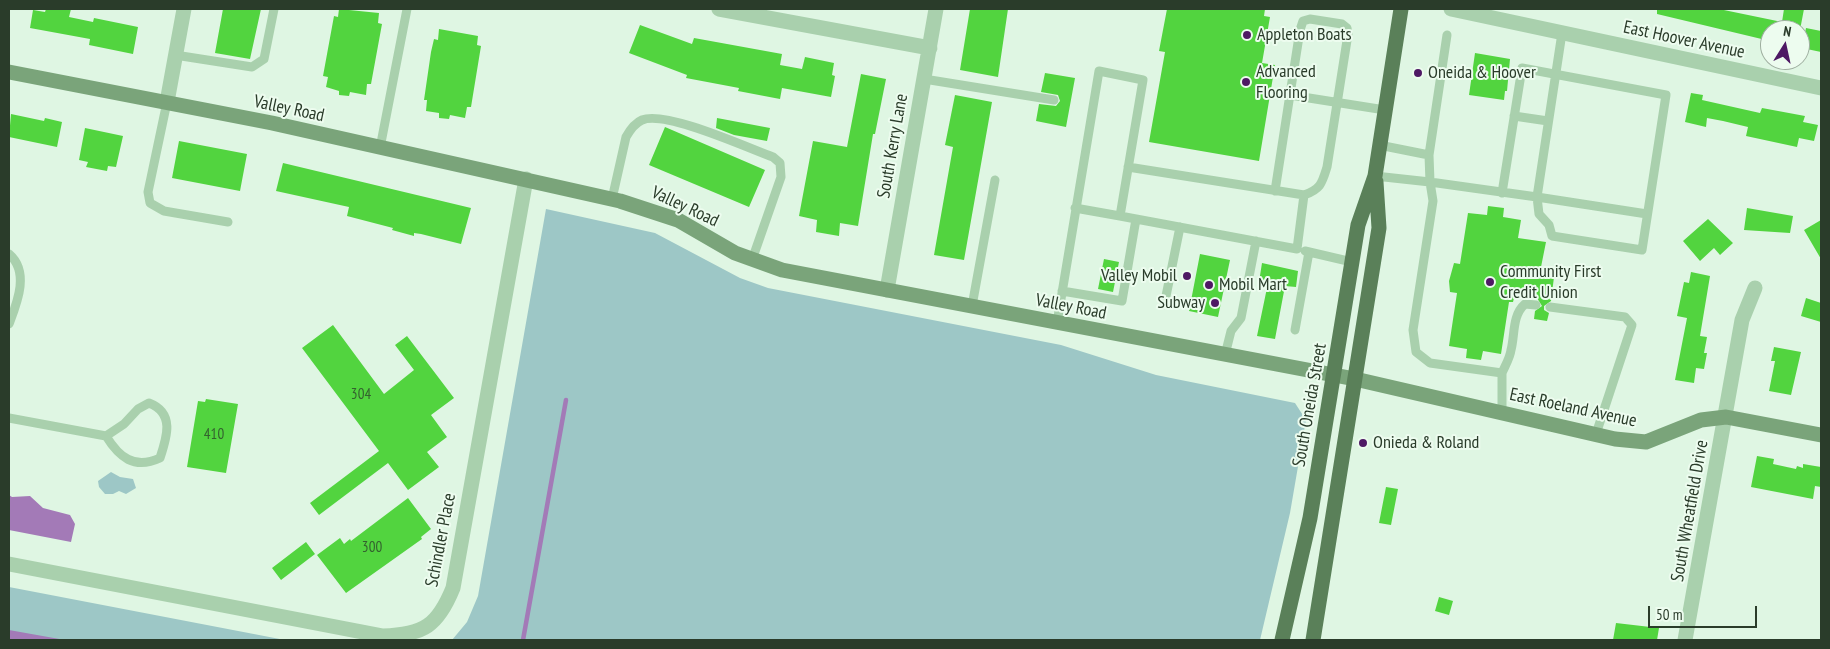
<!DOCTYPE html>
<style>
body{margin:0}
#map{position:relative;width:1830px;height:649px;overflow:hidden;background:#dff6e3;font-family:"PT Sans Narrow",sans-serif}
canvas{display:block}
.frame{position:absolute;inset:0;border:10px solid #2a3c2a;pointer-events:none}
.north{position:absolute;left:1760px;top:20px;width:50px;height:50px;box-sizing:border-box;background:#edfcef;border:1px solid #9fafa0;border-radius:50%;rotate:10deg;font-size:14px;font-weight:700;line-height:20px;text-align:center;color:#2a3c2a}
.north::after{content:'';display:block;margin:auto;width:18px;height:22px;background:#4e1964;clip-path:polygon(50% 0,100% 100%,50% 72%,0 100%)}
.scale{position:absolute;left:1648px;top:606px;width:109px;height:22px;box-sizing:border-box;border:2px solid #2a3c2a;border-top:0;padding-left:6px;font-size:15px;line-height:18px;white-space:nowrap;color:#2a3c2a;-webkit-text-stroke:4px #edfcef;paint-order:stroke}
</style>
<div id="map">
<canvas width="1830" height="649"></canvas>
<div class="frame"></div>
<div class="north">N</div>
<div class="scale">50 m</div>
</div>
<script>
const g = document.querySelector('canvas').getContext('2d');
g.lineJoin = 'round';
function fillPath(path, color) { g.fillStyle = color; g.fill(path, 'evenodd'); }
function strokePath(path, color, width, dash) { g.strokeStyle = color; g.lineWidth = width; g.lineCap = dash ? 'butt' : 'round'; g.setLineDash(dash || []); g.stroke(path); }
function label(font, color, halo, rows, align = 'center') {
  g.font = font + ' "PT Sans Narrow",sans-serif'; g.lineWidth = 4; g.setLineDash([]); g.textBaseline = 'middle'; g.strokeStyle = halo; g.fillStyle = color; for (const [text, x, y, turn = 0] of rows) {
    g.save(); g.translate(x, y); g.rotate((+turn || 0) * Math.PI / 180); g.textAlign = isNaN(turn) ? turn : align; if (halo) g.strokeText(text, 0, 0); g.fillText(text, 0, 0); g.restore();
  }
}
fillPath(new Path2D(`
 M546 209 655 233 740 278 768 288 1061 345 1156 375 1295 403 1306 420 1290 513 1260 640H452L467 622 478 596Z
 M111 472 120 477 133 479 136 488 126 494 119 491 113 494H105L99 487 98 481Z
 M9 587 285 640H9Z`), '#9dc7c6');
fillPath(new Path2D(`
 M9 495 12 497 30 496 43 508 70 515 75 524 71 542 9 530Z
 M9 630 65 640H9Z`), '#a37ab7');
strokePath(new Path2D(`
 M523 640 566 400`), '#a37ab7', 4.5);
fillPath(new Path2D(`
 M46 9H71L69 17 93 22 94 18 138 27 133 54 89 45 90 39 30 28 33 10 45 12Z
 M223 9H261L250 59 215 53Z
 M339 9 379 13 378 23 382 24 371 84H367L366 95 350 92 349 96 339 95V91L326 87 328 77 323 76 334 16 338 17Z
 M970 9H1008L998 77 960 70Z
 M1167 9H1265L1264 16 1270 17 1262 63 1275 65 1259 161 1149 142 1165 52 1159 51Z
 M1657 9H1719L1782 22 1784 9H1804L1800 30H1770V41L1657 14Z
 M640 25 692 44 694 38 782 54 780 65 802 69 805 57 834 63 832 75 835 76 831 97 782 88 780 99 738 91 739 88 686 78 687 75 629 53Z
 M1806 28 1821 31V52L1802 48Z
 M439 29 478 36 477 45 481 46 471 107H467L465 118 450 115 449 119 439 118V113L426 111 427 100H424L431 52 434 39 438 40Z
 M1475 53 1510 59 1507 91H1505L1504 100 1469 95Z
 M1045 73 1075 78 1066 127 1036 121 1039 104 1056 106 1060 101 1058 95 1041 92Z
 M861 74 886 79 875 134H873L858 226 840 223 839 236 816 232 817 220 799 216 813 141 847 147Z
 M1691 93 1703 95 1702 100 1760 113 1762 108 1805 116 1803 122 1818 125 1814 141 1799 138 1797 147 1746 136 1748 127 1723 121 1707 118 1706 127 1685 122Z
 M955 95 992 102 964 260 934 255 953 147 945 145Z
 M11 114 44 121 45 118 62 122 57 147 9 137Z
 M717 118 770 128 767 141 734 135 716 128Z
 M665 127 765 170 749 207 649 165Z
 M85 128 123 136 116 167 108 166 107 171 86 167 88 162 79 160Z
 M179 141 247 154 240 191 172 178Z
 M283 163 471 208 461 244 421 234 414 233V236L392 230 393 228 347 216 349 207 276 191Z
 M1488 206 1504 208 1503 217 1521 220 1518 238 1546 242 1541 267 1555 269 1551 301 1544 306V310L1549 313 1547 321 1534 319 1535 311 1542 306 1537 298 1515 294 1513 302H1509L1501 354 1483 351 1481 360 1466 358 1467 349 1449 346 1457 293 1450 292 1449 281 1454 263 1460 264 1468 213 1487 215Z
 M1747 208 1793 216 1790 233 1744 230Z
 M1708 219 1733 243 1720 255 1714 248 1700 261 1683 241Z
 M1821 220V259L1804 230Z
 M1200 254 1230 260 1218 317 1189 311Z
 M1104 259 1119 262 1113 292 1098 289Z
 M1262 263 1298 271 1296 287 1285 286 1275 339 1257 336 1268 283 1259 282Z
 M1691 272 1710 276 1700 336 1707 337 1704 353H1707L1704 369 1696 368 1694 383 1675 380 1687 318 1677 316 1684 282 1689 283Z
 M1806 298 1821 303V322L1801 316Z
 M333 325 384 394 414 370 395 345 407 336 454 398 431 415 447 437 427 452 439 467 408 490 388 463 319 515 310 503 379 451 302 348Z
 M1774 347 1801 352 1791 395 1769 391 1775 361H1771Z
 M206 399 238 404 226 473 187 467 198 401 205 402Z
 M1757 456 1774 459 1773 464 1796 469 1797 466 1803 468V464L1821 467V487L1815 486 1813 499 1751 487Z
 M1386 487 1398 489 1391 525 1379 523Z
 M408 498 431 529 421 537 422 539 346 593 317 555 340 538 344 544 350 539 351 541Z
 M306 542 315 554 281 580 272 568Z
 M1439 597 1453 601 1449 615 1435 611Z
 M1616 623 1659 628 1657 640H1613Z`), '#52d43f');
strokePath(new Path2D(`
 M175 55 252 67 264 59 274 9
 M924 79 1054 100
 M1290 95 1385 110
 M167 102 148 192 150 203 164 211 228 222
 M1514 116 1548 121
 M1379 145 1429 155 1430 182 1537 197 1562 33
 M380 148 407 9
 M1429 155 1447 35
 M1375 176 1430 182 1433 201 1413 330 1416 352 1430 363 1502 373V412
 M1275 191 1300 30 1303 21 1310 19 1342 24 1347 28 1348 34 1327 167C1322 183 1321 189 1304 195
 M1502 193 1522 68 1666 95 1642 250 1552 236 1549 225 1539 214 1537 197 1647 214
 M612 199 626 137C630 130 635 123 642 120 665 110 748 148 773 157L780 163 781 177 752 260
 M1075 208 1120 216
 M1305 251 1352 262
 M9 254C30 272 17 303 9 324
 M1062 291 1122 301 1136 219
 M1165 301 1180 227
 M972 306 995 180
 M1550 307 1625 317 1632 325 1596 434
 M1057 323 1099 71 1143 80 1120 216 1297 249 1304 195 1128 167
 M1295 330 1309 252
 M1225 355 1231 331 1241 318 1256 241
 M1502 373C1505 366 1510 358 1511 350 1515 335 1512 315 1525 304L1536 305
 M9 418 106 436 124 424 138 409 149 403C175 413 167 437 160 458 134 470 119 457 106 436`), '#a9d0ad', 9);
strokePath(new Path2D(`
 M719 9 930 48
 M1451 9 1821 88
 M167 102 184 9
 M887 290 936 9
 M9 564 383 636C424 635 438 625 453 588L526 179
 M1685 640 1742 320 1755 288`), '#a9d0ad', 15);
strokePath(new Path2D(`
 M9 72 272 123 620 201 678 220 735 253 782 270 1355 379 1615 439 1646 442 1701 420 1726 417 1821 435`), '#7aa47a', 15);
strokePath(new Path2D(`
 M1282 640 1310 518 1358 225 1375 176 1401 9
 M1313 640 1379 228 1376 182`), '#5a8059', 15);
for (const [x, y, r, color] of [
 [1247,35,5,"#4e1964"],
 [1418,73,5,"#4e1964"],
 [1246,82,5,"#4e1964"],
 [1187,276,5,"#4e1964"],
 [1490,282,5,"#4e1964"],
 [1209,285,5,"#4e1964"],
 [1215,303,5,"#4e1964"],
 [1363,443,5,"#4e1964"]
]) { const dot = new Path2D(); dot.arc(x, y, r, 0, 2 * Math.PI); g.fillStyle = color; g.fill(dot); strokePath(dot, '#edfcef', 2); }
label('15px', '#34622f', null, [
 ["304",361,395],
 ["410",214,435],
 ["300",372,548]
]);
label('18px', '#2a3c2a', '#edfcef', [
 ["Appleton Boats",1257,35],
 ["Advanced",1256,72],
 ["Flooring",1256,93],
 ["Oneida & Hoover",1428,73],
 ["Community First",1500,272],
 ["Credit Union",1500,293],
 ["Valley Mobil",1177,276,"right"],
 ["Mobil Mart",1219,285],
 ["Subway",1205,303,"right"],
 ["Onieda & Roland",1373,443]
], 'left');
label('18px', '#2a3c2a', '#edfcef', [
 ["East Hoover Avenue",1684,40,12],
 ["Valley Road",289,109,12],
 ["South Kerry Lane",893,146,-80],
 ["Valley Road",685,207,25],
 ["Valley Road",1071,307,11],
 ["South Oneida Street",1310,405,-80],
 ["East Roeland Avenue",1573,408,12],
 ["South Wheatfield Drive",1690,511,-80],
 ["Schindler Place",441,540,-79]
]);
</script>
